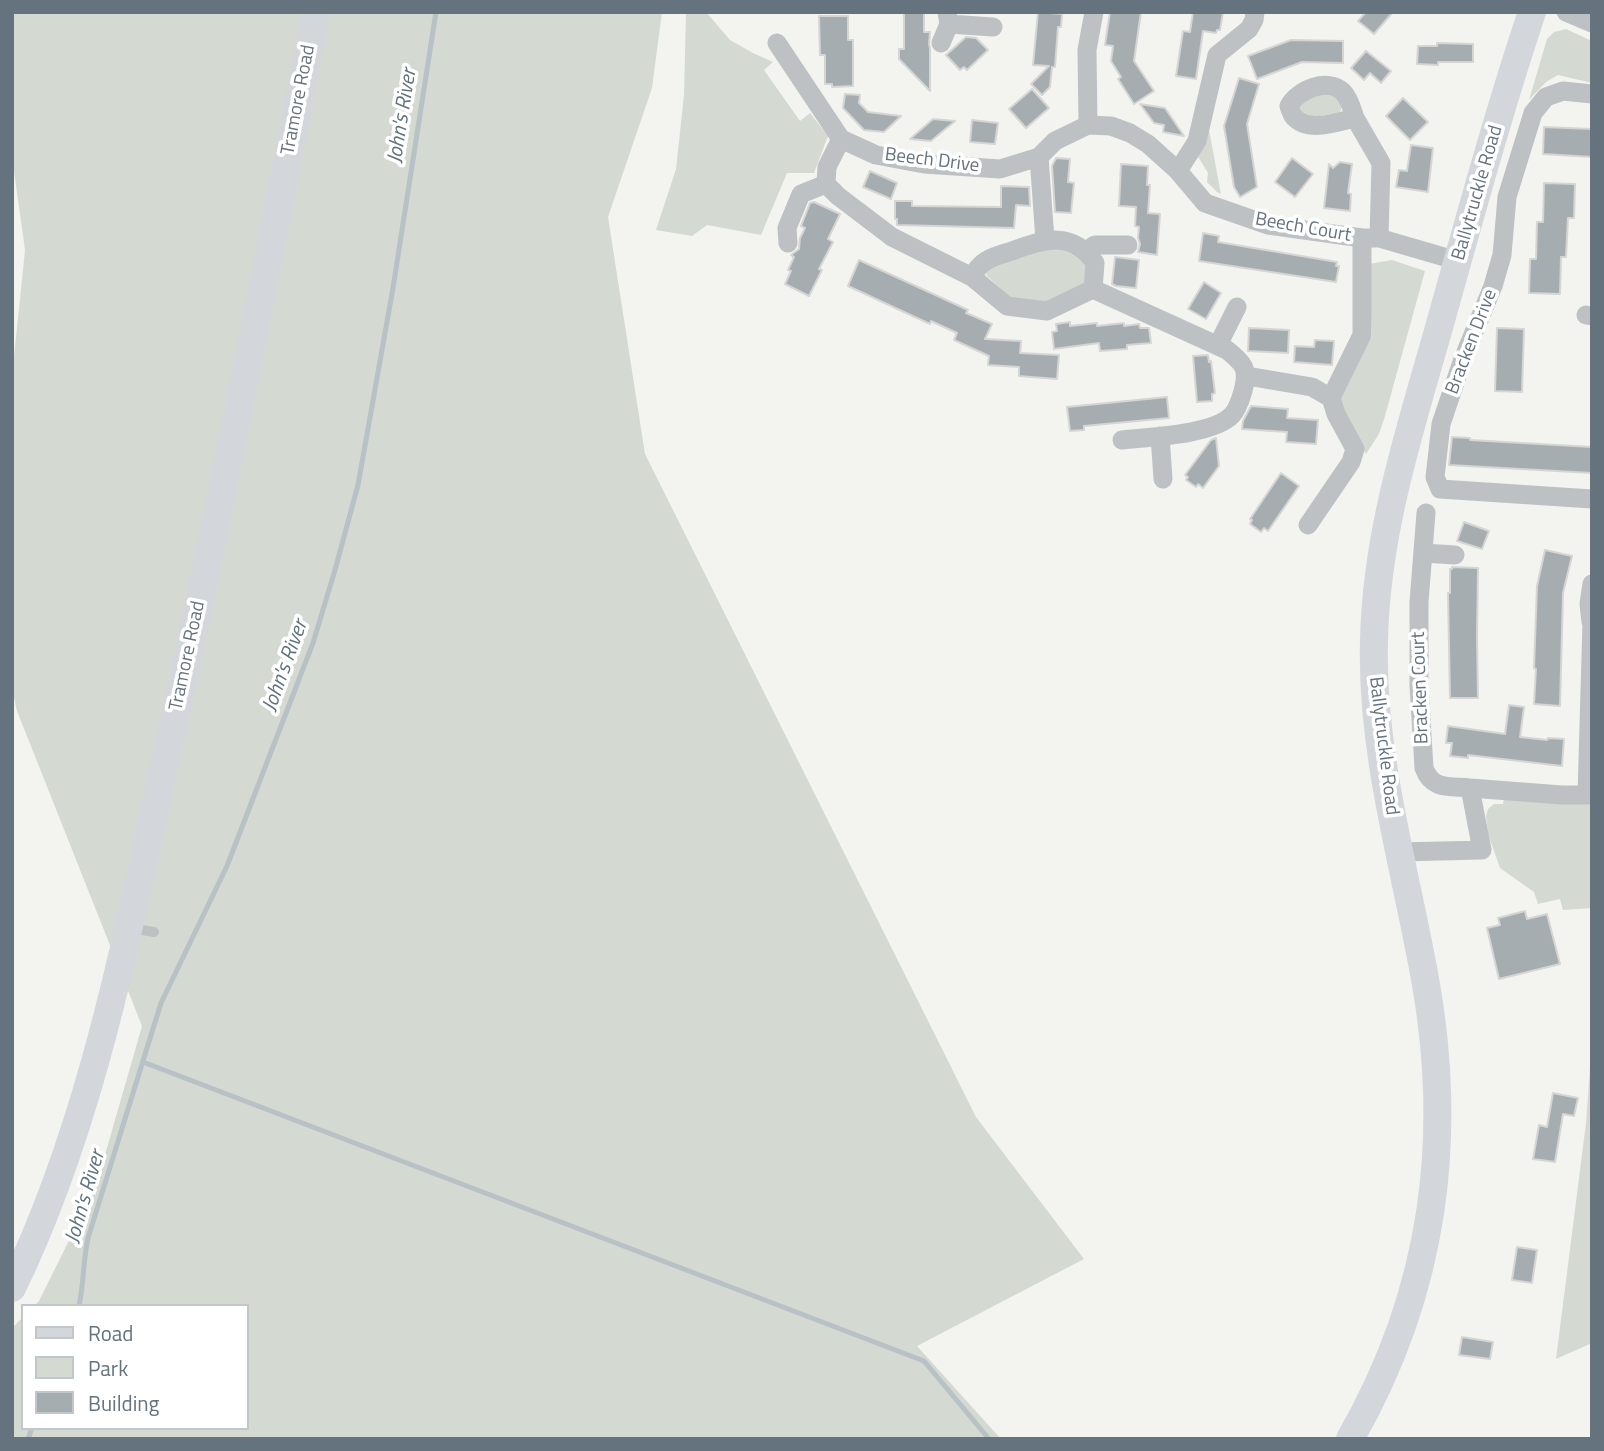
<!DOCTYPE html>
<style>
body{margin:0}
#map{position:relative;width:1604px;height:1451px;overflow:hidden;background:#f3f4f0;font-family:"Titillium Web",sans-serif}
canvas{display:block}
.frame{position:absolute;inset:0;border:14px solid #65737e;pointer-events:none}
.legend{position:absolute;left:21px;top:1304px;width:228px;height:126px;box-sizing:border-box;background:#fff;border:2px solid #c1c7cb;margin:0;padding:9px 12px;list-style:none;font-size:21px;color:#65737e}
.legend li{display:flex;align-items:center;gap:14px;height:35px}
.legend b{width:35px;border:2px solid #c1c7cb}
</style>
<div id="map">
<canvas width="1604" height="1451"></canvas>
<div class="frame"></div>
<ul class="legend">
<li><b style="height:9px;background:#d3d7db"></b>Road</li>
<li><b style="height:19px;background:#d4dad1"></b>Park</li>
<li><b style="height:19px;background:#a6adb1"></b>Building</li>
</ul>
</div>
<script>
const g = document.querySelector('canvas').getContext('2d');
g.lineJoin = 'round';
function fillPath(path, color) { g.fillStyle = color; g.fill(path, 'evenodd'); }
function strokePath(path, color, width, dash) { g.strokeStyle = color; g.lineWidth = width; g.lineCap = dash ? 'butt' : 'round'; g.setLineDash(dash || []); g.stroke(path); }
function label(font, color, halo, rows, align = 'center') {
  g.font = font + ' "Titillium Web",sans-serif'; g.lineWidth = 7; g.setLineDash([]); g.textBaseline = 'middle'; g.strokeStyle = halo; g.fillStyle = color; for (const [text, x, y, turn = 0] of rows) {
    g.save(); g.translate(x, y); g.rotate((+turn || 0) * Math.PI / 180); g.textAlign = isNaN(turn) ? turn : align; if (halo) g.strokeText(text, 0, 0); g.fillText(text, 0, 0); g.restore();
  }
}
fillPath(new Path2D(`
 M12 12H662L652 88 608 217 645 454 976 1117 1084 1259 917 1346 1001 1439H12V1328L23 1317V1428H247V1306H34L39 1301 96 1186 142 1026 17 711 12 689V376L25 250 12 157Z
 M686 12H706L730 40 753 53 773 62 764 70 800 121 810 113 828 136 814 173H787L761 235 707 225 692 236 656 230 676 169 684 95Z
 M1566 29 1592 41V83L1558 75 1546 82 1529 100 1547 39 1554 32Z
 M1333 93 1342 104 1340 113 1306 118 1295 105 1305 96Z
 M1209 130 1221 194 1217 192 1207 182 1208 173 1197 155Z
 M1067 248 1083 257 1086 270 1083 288 1044 304 1013 300 986 275 988 267 1033 249Z
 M1392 260 1425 271 1385 416 1379 434 1366 454 1343 415 1341 399 1372 336 1369 264Z
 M1504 798 1592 804V908L1563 910 1560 899 1538 904 1534 892 1500 868 1488 834 1486 816 1488 809 1494 804H1503Z
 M1592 1039V1343L1556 1359 1586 1123Z`), '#d4dad1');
strokePath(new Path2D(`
 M143 1062 924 1361 989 1439
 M79 1306C84 1283 83 1260 88 1238L161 1003 227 866 313 643 335 570 358 485 393 288 436 12
 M28 1439 32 1428`), '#b7c1c6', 5);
const building = new Path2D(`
 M904 12H924V32H930L929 44 930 48V91L899 59V49H904Z
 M1038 12 1062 14 1061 27H1058L1055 67H1052L1050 87 1042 95 1031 84 1049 66 1033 65Z
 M1110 12H1141L1134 61 1154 91 1134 104 1118 79 1121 77 1111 61 1113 46 1105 45Z
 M1193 12H1223L1220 30H1217L1216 33 1203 31 1196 79 1176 76 1183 31 1190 32Z
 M1366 12H1393L1374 34 1358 21Z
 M819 16H848V40H853V86L832 87V84H825V55H820Z
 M966 37 976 38 988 50 967 70 964 67 960 70 946 55Z
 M1291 40 1343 41V63L1302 62 1257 79 1248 56Z
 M1437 43 1473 44V62H1438V65L1417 64 1418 46H1437Z
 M1366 51 1391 71 1381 83 1370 73 1364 80 1351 68Z
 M1239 78 1259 84 1247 124 1257 187 1240 197 1234 187 1224 126Z
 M1032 89 1049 108 1026 128 1009 109Z
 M845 94 860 95 859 103 868 112 901 116 884 132 864 130 843 108Z
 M1403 98 1428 122 1410 140 1386 116Z
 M1140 104 1165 108 1184 136 1163 132 1164 125 1154 123Z
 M933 119 955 121 931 141 910 139Z
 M972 120 998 123 995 144 970 142Z
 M1544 127 1592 129V157L1543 154Z
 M1411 145 1433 148 1428 192 1396 187 1399 170 1407 171Z
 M1056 158 1070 159 1068 182 1074 183 1071 213 1055 212 1052 166Z
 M1292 158 1313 174 1295 197 1275 182Z
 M1340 162 1352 164 1348 193 1351 194 1350 211 1324 208 1329 164 1333 168Z
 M1121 164 1148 166 1147 185H1150L1148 213 1160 214 1157 255 1138 252 1140 244 1138 238 1139 227 1135 226 1136 207 1119 206Z
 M870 171 897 183 891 199 863 187Z
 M1544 183 1575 184 1574 218H1568L1566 257H1561L1560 294 1529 293 1530 259H1536L1537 222H1543Z
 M1001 186 1029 187 1030 206 1016 205 1014 228 897 225V219H895V201H912V206L1001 207Z
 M814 202 840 214 828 239 833 242 819 269 822 270 809 296 785 284 791 271 788 270 794 257 791 255 799 249 800 238 805 228 801 226 810 203Z
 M1203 233 1219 236 1218 242 1337 262 1336 266H1339L1336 282 1199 261Z
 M1115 257 1139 260 1136 288 1116 286 1112 284Z
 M859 260 968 310 966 313 992 324 985 339 1021 341 1020 353 1059 355 1057 379 1019 376V367L988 365 989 356 954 340 957 333 931 321 930 324 848 286Z
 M1204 282 1221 293 1206 319 1188 309Z
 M1070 322V326L1097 323V326L1124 323V326L1139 324 1140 328H1149L1151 343 1127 345V349L1100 351 1099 343 1054 349 1052 332 1057 331 1056 324Z
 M1249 328 1289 330 1288 353 1248 351Z
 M1497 328 1524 329 1522 392 1495 391Z
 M1315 340 1334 341 1332 365 1294 362 1295 346 1314 347Z
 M1208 355 1209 362 1211 361 1215 393 1212 394V401L1197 402 1193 356Z
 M1167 397 1169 418 1084 426V430L1070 431 1067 407Z
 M1251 406 1288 409 1287 418 1318 420 1316 444 1286 442 1287 432 1242 429 1243 421Z
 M1452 437 1470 438V440L1592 447V473L1449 465Z
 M1216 438 1219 466 1203 488 1198 484 1196 487 1186 480 1188 477 1185 475 1211 440Z
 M1281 473 1299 486 1268 531 1264 528 1261 532 1250 524 1252 520 1250 519Z
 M1464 522 1489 531 1482 549 1457 541Z
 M1545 550 1572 556 1563 593 1560 706 1534 704 1536 669 1534 668 1537 586Z
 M1452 567 1478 568 1477 636 1478 698H1450L1448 593H1450V569H1452Z
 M1509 705 1524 707 1520 737 1547 740 1548 738 1564 739 1562 766 1468 755V758L1450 756 1452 743H1446L1448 726 1505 734Z
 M1525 911 1527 919 1547 914 1560 964 1499 979 1487 928 1500 925 1498 918Z
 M1553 1093 1578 1098 1574 1116 1563 1114 1555 1162 1533 1159 1539 1125 1547 1127Z
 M1517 1247 1537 1250 1532 1283 1512 1280Z
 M1462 1337 1493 1342 1490 1359 1459 1355Z`);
fillPath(building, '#a6adb1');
strokePath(building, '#d5d5d3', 2);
strokePath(new Path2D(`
 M130 928 154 932`), '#bdc1c4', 10);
strokePath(new Path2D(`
 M1566 12 1592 23
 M949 24 993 27
 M777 43 841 139 876 155 924 164 1000 169 1039 157 1055 141 1088 125 1111 126 1130 133 1148 144 1178 171 1205 203 1268 225 1362 238
 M941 43 949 24 947 12
 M1592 94 1563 91 1546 97 1533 113 1507 197 1502 255 1493 286 1463 359 1441 424 1435 477 1440 489 1592 499
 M1355 118C1352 110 1350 99 1343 92 1328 77 1297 90 1289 106 1289 107 1293 117 1294 117 1308 133 1338 122 1355 118L1381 163 1379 238
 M1088 125 1087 50 1094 12
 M841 139 827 167 826 184 838 196 892 237 972 277 1007 306 1047 311 1093 289
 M1039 157 1045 240
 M1178 171 1197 141 1217 55 1249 29 1254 20 1255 12
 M788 243 787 228 801 194 826 184
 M1086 251 1095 245H1128
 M972 277C981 259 993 257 1012 251 1044 239 1072 230 1095 263L1093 289
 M1093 289 1227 350C1244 364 1249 368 1243 391 1241 398 1237 410 1232 415 1213 435 1149 437 1122 440
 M1586 315 1592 316
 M1218 345 1237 307
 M1247 376 1312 387 1331 398 1336 414 1355 449 1351 462 1308 525
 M1331 398 1362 335V238H1379L1458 261
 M1160 436 1163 479
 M1423 553 1455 555
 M1591 622 1589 604 1592 584
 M1470 788 1562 795H1592
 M1587 795 1592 622
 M1399 852 1482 850 1470 788C1449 786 1432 790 1424 768L1419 685V602L1426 513`), '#bdc1c4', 19);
strokePath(new Path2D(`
 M12 1288C90 1127 124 949 162 776 218 522 267 267 316 12
 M1350 1439C1435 1291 1455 1135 1423 968 1403 860 1371 752 1374 641 1376 534 1409 433 1438 331 1468 224 1497 117 1532 12`), '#d3d7db', 28);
label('19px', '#65737e', '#fff', [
 ["Tramore Road",299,100,-79],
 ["Beech Drive",932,161,7],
 ["Ballytruckle Road",1478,193,-74],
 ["Beech Court",1303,228,10],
 ["Bracken Drive",1472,342,-69],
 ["Tramore Road",188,656,-78],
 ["Bracken Court",1421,688,-92],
 ["Ballytruckle Road",1383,746,83]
]);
label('italic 21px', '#61747c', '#fff', [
 ["John's River",403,116,-81],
 ["John's River",286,666,-70],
 ["John's River",86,1197,-74]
]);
</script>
